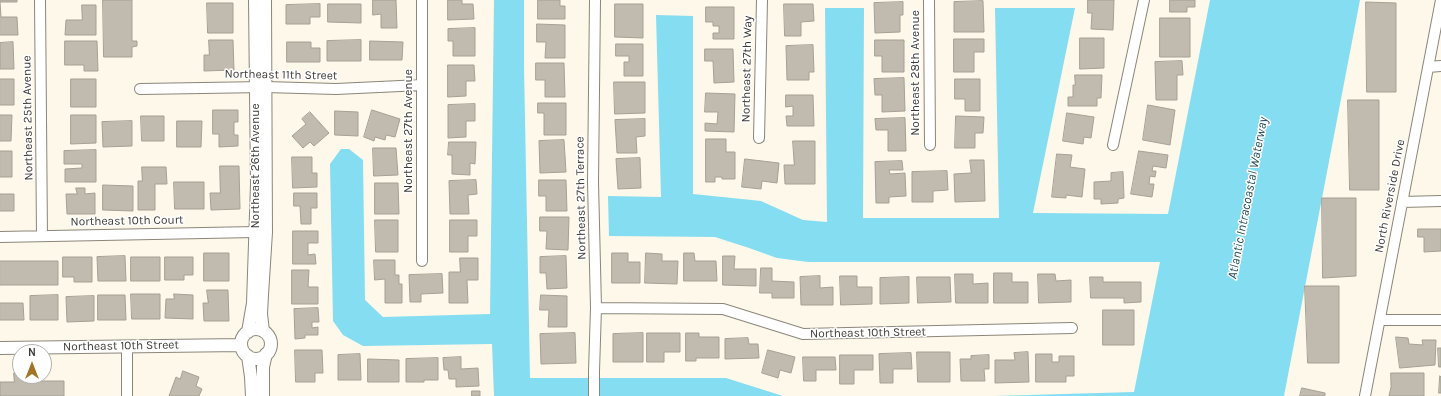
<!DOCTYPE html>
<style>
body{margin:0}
#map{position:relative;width:1441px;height:396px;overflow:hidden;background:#fdf8ea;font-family:Karla,sans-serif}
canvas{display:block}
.north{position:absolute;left:12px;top:344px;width:40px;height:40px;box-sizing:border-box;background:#fff;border:1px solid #b1b1af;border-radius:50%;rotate:0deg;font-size:11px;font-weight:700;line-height:16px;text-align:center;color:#3d3b36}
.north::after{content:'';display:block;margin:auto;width:14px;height:18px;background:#a17727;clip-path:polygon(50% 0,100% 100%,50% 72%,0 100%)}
</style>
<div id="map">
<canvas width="1441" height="396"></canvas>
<div class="north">N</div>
</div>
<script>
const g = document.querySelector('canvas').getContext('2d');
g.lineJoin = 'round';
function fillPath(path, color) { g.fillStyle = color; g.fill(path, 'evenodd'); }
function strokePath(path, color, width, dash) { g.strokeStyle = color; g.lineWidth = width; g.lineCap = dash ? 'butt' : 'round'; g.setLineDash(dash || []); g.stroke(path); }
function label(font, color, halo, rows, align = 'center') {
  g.font = font + ' Karla,sans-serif'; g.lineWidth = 3; g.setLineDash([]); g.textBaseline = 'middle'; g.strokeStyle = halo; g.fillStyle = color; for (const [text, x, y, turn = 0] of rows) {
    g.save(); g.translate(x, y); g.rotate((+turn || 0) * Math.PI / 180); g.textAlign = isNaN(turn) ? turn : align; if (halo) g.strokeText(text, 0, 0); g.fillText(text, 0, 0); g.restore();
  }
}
fillPath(new Path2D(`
 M494 0H524V67L530 378H726L783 396H494L492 344 363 346 343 335 333 321 330 164 341 149H349L363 160 365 300 383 317 490 314Z
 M1210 0H1360L1284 396H994L1134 392 1160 262H808L777 258 749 248 715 237 609 236 608 196 661 197 656 15 693 16V194L761 201 803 220 827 222 825 8H864L863 218H999L995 8H1075L1033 213 1168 214Z`), '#85ddf1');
const building = new Path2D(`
 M0 0H17V2H0L1 17H17L18 35H0Z
 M103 0H132V41H137V46L132 47V57H104Z
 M373 0H396L397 28H381V14L373 15Z
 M448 0H462V4H473L474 19 448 20Z
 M538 0H560V6H565V19H538Z
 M1088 0H1114L1113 30 1091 29 1092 13H1088Z
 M1170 0H1195V7H1187V12H1170Z
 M983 1 984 32H954V2Z
 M903 2V15H900V32L875 33 874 3Z
 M1366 2 1396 3V92H1367Z
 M207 3H233V33H208Z
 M320 4V17H310V24H286V5Z
 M328 4H361V23L328 22Z
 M615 4H643V38L615 37Z
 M784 4H813L814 21 801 22V36H785Z
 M82 5H96V35H65L66 20H82Z
 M706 7H734V39H713V33H719V26H713V22H706Z
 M1160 18H1190V57H1160Z
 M537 24 565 25V58H545L546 42H537Z
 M475 28V56H453V41H448V29Z
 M1080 38H1104V68L1080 69Z
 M954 39H984V52H974V72H954Z
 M209 40H233L234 70 204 71V55H209Z
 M361 40V61H327V41Z
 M875 40H904V72H882V56H875Z
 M65 41H97L98 71H84V65H65Z
 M370 41 403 42 402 60H370Z
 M13 42 14 69H0V43Z
 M287 42H311V48H320V62H287Z
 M616 44H643V76H624V62H629V56H616Z
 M813 45 814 72H809V80H787L786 46Z
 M705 49H733L734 82 714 83 713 61H705Z
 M1182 61 1183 75H1177V100H1156L1155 62Z
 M536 63H564L565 97H545V80H536Z
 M448 65H474L475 81H466V96L448 97Z
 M1075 75H1102L1101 98H1097V106H1068V97H1073V85H1075Z
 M904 78 905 111 882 112V95H875L874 79Z
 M0 79H14V105H0Z
 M71 79H96V107H71Z
 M955 79H980V111H965V99H955Z
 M614 82H645V113L615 114Z
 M706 93 735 94 734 132 705 131V123L717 124 718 112H705Z
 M786 95H813L814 126H787L786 116H793V106L786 107Z
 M1348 100H1379V190H1350Z
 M538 103H566V135H544V113H538Z
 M475 104V121H466V137L448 138V105Z
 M1148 105 1175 110 1170 145 1143 140Z
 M213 110H238V122H234V135H238V146L219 147V134H213Z
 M372 110 400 119 395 137 386 135 385 140 375 137 374 141 364 137Z
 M335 111 358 112V136L335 135Z
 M310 112 329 133 314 146 310 142 303 148 292 136 306 124 302 119Z
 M1067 113 1094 117 1091 138 1084 137 1083 144 1063 141Z
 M0 115H12L11 141H0Z
 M71 115H96V143L71 144Z
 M141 116H164V141H142Z
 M956 116 984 117 983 133H975V148H955Z
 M905 118 906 151H888V130H876L875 119Z
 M645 119V136L636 137 637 153H617L615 120Z
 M132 121V146L103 147 102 122Z
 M177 121H202L201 147H177Z
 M706 139H726V152H735V179H722V177H715V182H706Z
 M564 140 566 172 540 173 539 141Z
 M793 141H815V184H785L784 165H794Z
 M449 142H476L475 164 470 163V175L452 174V155H448Z
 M373 148H396L398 175 374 176Z
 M96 150V182H65V169L82 168V164H64V151Z
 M0 151H12V177H0Z
 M1139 151 1168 155 1166 168 1153 166 1152 171H1156L1155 177 1150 176 1149 184H1154L1152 197 1131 194Z
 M1057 154 1072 155 1070 167 1085 169 1082 197 1066 195V198L1052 197Z
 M292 157H312V173H317V187L293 188Z
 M640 158 641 188 618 189 616 159Z
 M745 159 779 163 777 183 762 181 761 189 742 187Z
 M970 160H984L985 201 955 202 954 174 971 173Z
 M902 161 903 170H889L890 174 905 173 906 196 889 197V203H876L875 162Z
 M220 166H239L240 209 211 210 210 193H220Z
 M142 167H166L167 184H155V210H138V181H142Z
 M947 171 948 190 933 191V202H912V172Z
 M1123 172 1124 198 1118 199V203L1101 204V199H1094V182L1111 181V173Z
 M476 180 477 194 468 195 469 214H450L449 181Z
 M539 180H566L567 211H546V196H539Z
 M174 182H204V209H175Z
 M375 183H398L399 214H375Z
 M103 185 133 186V211L103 210Z
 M76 188H85V194L95 193V214H67L66 194H77Z
 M294 193H317V208H311V224H301L300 206H294Z
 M0 194H14V211H0Z
 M1322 198H1356V276L1323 278Z
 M540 217H569L568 250 546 249 547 231H540Z
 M375 220H398V252H376Z
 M450 220H477V236H468V252H450Z
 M1418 229H1441V251L1424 252V237H1418Z
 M293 231H318V243H308V255L315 254 316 264H293Z
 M204 253H229V281H204Z
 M612 253H628V262H640V283H612Z
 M646 253 662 254V261H678L677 284 645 283Z
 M684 253H694L695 261H716L717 281H684Z
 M125 256 126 281H98L97 257Z
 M566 256 567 288 547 289 546 273H540V257Z
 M723 256H735L734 269H756V286L723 285Z
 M63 257H92V282H74V277H63Z
 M131 257H160V281H131Z
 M165 257H193V275H184V280H165Z
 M460 258H478V280H467L468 303H449V272H460Z
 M374 260H395V275H399V284H402V303H385V279L375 280Z
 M0 261H58V285H0Z
 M761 268H772V281L794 282V298H772V293H760Z
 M292 270H309L308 287H318V304H292Z
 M994 273H1012V282H1028V303H994Z
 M442 274 443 293 421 294V302H410L409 275Z
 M955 274H973V284L988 283V303H956Z
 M1038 274H1055L1056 281 1071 280V302L1039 303Z
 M820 276V288L833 287V305H801L800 277Z
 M840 276H857V287H872V304L841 305Z
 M909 277V303L880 304V278Z
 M917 277H950L951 302 918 303Z
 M1090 277H1103V282H1141V302L1124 303V298H1091Z
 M1305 286H1339V363H1308Z
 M207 290H228L229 321H204L203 303H208Z
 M131 294H160V319H132Z
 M174 294 193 295V319L165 318 166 299H174Z
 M58 295V320H30V296Z
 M98 295H125L126 320H98Z
 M541 295 567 296V327H548L549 310H540Z
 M94 296V321L67 322 66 297Z
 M0 303H23L24 320H0Z
 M318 308 319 322H312V328L318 327V335H305V338L295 339 294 309Z
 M1103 310H1134V345H1103Z
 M575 333 576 363 541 364 540 334Z
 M643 333V362H613V334Z
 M647 333H680V352H664V362H647Z
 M686 333H699V337H719V358H696V361H686Z
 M1396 337 1408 338 1409 344 1423 345 1422 340H1436L1435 365 1400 368Z
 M748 338 749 344H758L759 358 725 359V339Z
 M1438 348H1441V367H1439Z
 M295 350H322L323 373H315V382H296Z
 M768 350 795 357 791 373 780 370 778 378 762 373Z
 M917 352H950V382H918Z
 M1028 352 1029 382 995 383V360H1015L1014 353Z
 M911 353 912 369H893V383H880L879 354Z
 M360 354 361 380H338V355Z
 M1036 354H1052V362H1059V356H1074V376H1066V382H1036Z
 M840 355H873V370H854V384H840Z
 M989 355V369H984L985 381H961L960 359H971V356Z
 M461 357V369L478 368 479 386 456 387V379H449L448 370H444L443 358Z
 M803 357H835L836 370H816V381H804Z
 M438 358V380H424V382H406V359Z
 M368 359 399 360V382H368Z
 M183 371 199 377 196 386 202 389 199 396H169L176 377 180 379Z
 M14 373H20V376H23V381H64V396H0V382H14Z
 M1391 373H1424V396H1389L1391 387Z
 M1440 376 1441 377V393H1439Z
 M1302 388 1325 393V396H1300Z
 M472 391H480V396H472Z`);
fillPath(building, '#c0bbae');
strokePath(building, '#a5a093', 1);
const minor = new Path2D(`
 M40 0 42 236
 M422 0V261
 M929 0 930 145
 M1428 67 1441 66
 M140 89 265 87 336 89 422 85
 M759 138 762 0
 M1113 145 1144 0
 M1402 202 1441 201
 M0 237 255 232
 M596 308 723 309 803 334 1072 328
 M1380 320H1441
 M127 346V396
 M594 396V371L596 308 593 182 595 0
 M1365 396 1441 0`);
const tertiary = new Path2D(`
 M241 344a15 15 0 1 1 30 0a15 15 0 1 1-30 0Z
 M263 331 261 314 262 295 266 232 265 0
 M248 332 253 303 257 184 255 0
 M0 348 241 345
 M248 356 251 377 252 396
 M263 396V367L266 354`);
strokePath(minor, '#8b867a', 12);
strokePath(tertiary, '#8b867a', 14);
strokePath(minor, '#fff', 10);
strokePath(tertiary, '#fff', 12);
label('12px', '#3d3b36', '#fff', [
 ["Northeast 27th Way",747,69,-89],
 ["Northeast 28th Avenue",916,73,-90],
 ["Northeast 11th Street",281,75,1],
 ["Northeast 25th Avenue",28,118,-91],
 ["Northeast 27th Avenue",409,131,-90],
 ["Northeast 26th Avenue",256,166,-90],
 ["North Riverside Drive",1390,196,-79],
 ["Northeast 27th Terrace",581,198,-91],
 ["Northeast 10th Court",127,221,-1],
 ["Northeast 10th Street",868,333,-1],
 ["Northeast 10th Street",121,346,-1]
]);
label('italic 13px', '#244d56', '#fff', [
 ["Atlantic Intracoastal Waterway",1248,198,-79]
]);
</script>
